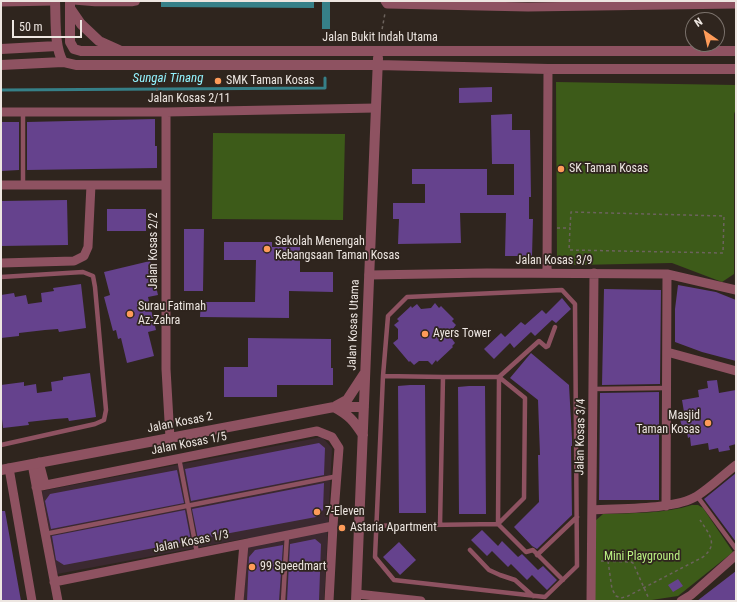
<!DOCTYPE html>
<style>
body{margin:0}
#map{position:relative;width:737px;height:602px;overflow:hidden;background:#2f251e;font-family:"Roboto Condensed",sans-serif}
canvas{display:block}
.frame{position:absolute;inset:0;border:2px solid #ede6e1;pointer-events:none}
.north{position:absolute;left:685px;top:12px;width:40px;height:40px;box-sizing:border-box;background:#2f251e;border:1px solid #7b726c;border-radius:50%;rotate:326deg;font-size:11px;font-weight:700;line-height:16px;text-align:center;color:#ede6e1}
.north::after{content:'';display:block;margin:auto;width:14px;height:18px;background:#fe9b59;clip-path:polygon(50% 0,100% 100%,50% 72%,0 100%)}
.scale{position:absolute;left:12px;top:20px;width:70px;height:18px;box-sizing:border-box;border:2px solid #ede6e1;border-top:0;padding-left:5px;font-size:12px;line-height:14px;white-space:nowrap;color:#ede6e1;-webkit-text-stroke:3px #2f251e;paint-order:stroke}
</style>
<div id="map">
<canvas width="737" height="602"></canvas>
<div class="frame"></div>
<div class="north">N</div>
<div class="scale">50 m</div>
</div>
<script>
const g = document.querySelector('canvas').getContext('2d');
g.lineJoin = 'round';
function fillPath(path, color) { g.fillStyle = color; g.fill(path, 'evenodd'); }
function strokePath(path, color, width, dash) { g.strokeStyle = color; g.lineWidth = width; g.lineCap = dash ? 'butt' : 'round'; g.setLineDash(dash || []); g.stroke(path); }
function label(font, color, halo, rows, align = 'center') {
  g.font = font + ' "Roboto Condensed",sans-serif'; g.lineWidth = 3.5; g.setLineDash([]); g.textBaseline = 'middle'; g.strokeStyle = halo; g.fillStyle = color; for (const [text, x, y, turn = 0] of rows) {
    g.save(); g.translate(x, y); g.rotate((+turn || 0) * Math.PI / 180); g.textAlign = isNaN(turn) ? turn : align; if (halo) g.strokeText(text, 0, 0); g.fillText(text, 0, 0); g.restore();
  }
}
fillPath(new Path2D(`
 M322 437 332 448 324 601H243L248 538 57 574 42 491Z`), '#3b2930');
fillPath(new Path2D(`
 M556 82 736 85V109L734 114V274L722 282 672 263 577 265 557 262Z
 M213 133 345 134 343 220 212 219Z
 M692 505H698L703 508 733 552 678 596 645 601H595V521L603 514C632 513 664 514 692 505Z`), '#3d5b19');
fillPath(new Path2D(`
 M161 1H314V8L161 7Z
 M322 1H330V29H322Z`), '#368088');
strokePath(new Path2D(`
 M1 90 325 88V78`), '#368088', 3);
fillPath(new Path2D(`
 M492 87V102L459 103V88Z
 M512 114V130H530L531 197H529V219H533L532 256H505L506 213H460L461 243 398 244 399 219H393V203H425V184H412V169H487V195H514V164H492L491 115Z
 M155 119V146H157V168L27 170V122Z
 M1 122H19V170L1 171Z
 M67 200 68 245 1 246V201Z
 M107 209H146V231H107Z
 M184 229H204L203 291H184Z
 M224 242H272V247H300V272H333V292L289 291V318L200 317 201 302H255L256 260H224Z
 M150 261 158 295 148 297 156 330 148 332 154 356 127 363 121 338 118 339 116 330 113 331 104 297 110 295 104 272Z
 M81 284 86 328 59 332 58 329 45 330 19 333V336L1 338V295L14 293 15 297 26 295 28 304 42 302 41 293 54 291 53 288Z
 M678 285 716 292 736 300V361L702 352 675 342V309Z
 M604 289 661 290 660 384 602 385Z
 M562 298 571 309 556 323 552 320 535 336 531 332 514 348 510 343 494 359 484 349 501 333 505 337 521 322 525 325 542 310 546 314Z
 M435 303 439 308 441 306 454 319 452 321 456 325 452 330V339L455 343 452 346 453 347 437 362 436 360 432 365 428 361H419L414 365 410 361 409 362 393 343 398 339V329L394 325 399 321 397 319 411 306 412 308 417 304 421 309 431 308Z
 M248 338 331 339V368H333V385H277V397H224V367H248Z
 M531 353 569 385 572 439V446H571L572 515 537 549 532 546 514 527 539 502 538 455H540L538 400 510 378Z
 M90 373 96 417 69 421 68 418 55 419 28 422 29 425 3 428 1 410V385L24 382V386L36 384 37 393 52 391 51 382 63 380V377Z
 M717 380 719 393 736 390V444L729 446 730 450 719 452 718 448 709 450 708 443 691 446 690 437 688 438 687 433 683 434 679 413 684 412 682 400 699 397 698 390 708 388 707 381Z
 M410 385H425L426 513H399L398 386Z
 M469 386H485L486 514H459L458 387Z
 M659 392V500H599L600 393Z
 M319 443 325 448 324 475 191 501 185 469Z
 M177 470 184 503 51 529 45 501 50 494Z
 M736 473V542L704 499Z
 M324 483 323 510 316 517 198 539 192 509Z
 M185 510 191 541 64 565 56 560 52 536Z
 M1 511H5L21 601H1Z
 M482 530 498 546 502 541 518 557 522 554 538 570 543 566 557 580 547 590 532 575 527 580 511 564 508 567 492 551 487 556 471 540Z
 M315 539 321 544 319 601H287L290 544Z
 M399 542 416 560 400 575 383 557Z
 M283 545 279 601H247L249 557 255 550Z
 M736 571V601H697Z
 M678 579 683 586 673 592 668 585Z`), '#65428d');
strokePath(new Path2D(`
 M380 41 385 13
 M156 103 158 75
 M557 228H570L569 250 723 253 724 216 571 212 570 228
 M601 561 631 562 633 563 649 599
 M608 561 612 589 616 596 621 598 628 596 703 557C719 544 709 534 700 520`), '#6c635d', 1.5, [3, 3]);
strokePath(new Path2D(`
 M70 2 95 4V1
 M95 4H132L137 3 138 1
 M23 112V185
 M1 277 83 272 93 276 95 287 106 410 104 420 95 424 1 445
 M562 290 575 304 577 566 545 597 394 580 375 557 383 376 388 316 407 297Z
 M555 327 548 346 546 347 539 341 499 377 498 524 526 552 533 550 563 580
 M593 389 666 388
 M179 458 197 553
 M697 496 736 549
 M440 525 443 377
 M359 526 498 524 524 498 525 398 499 377H443L383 376
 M45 534 338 476
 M470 550 489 570 500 575 515 580 533 596
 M537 555 577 517
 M283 601 287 535`), '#8e5261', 4.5);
strokePath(new Path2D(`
 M385 1 387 4 528 7 736 4
 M1 2 55 1
 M1 112H166L376 108
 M166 112V369L170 438
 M1 185H165
 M1 263 74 261 84 256 88 247 91 185
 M547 273 548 69
 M369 275 487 273 667 274 736 290
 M667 352 736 371
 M39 462 45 485
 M32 464 58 601
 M9 468 32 601
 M36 487 317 431 332 437 339 448 333 526 329 601
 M666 506 667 274
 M592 510C620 508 675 510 697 496 711 487 723 475 736 465
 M54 582 333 526
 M357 594 421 601
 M239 601 244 544
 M591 601 594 273
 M681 601 691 595 736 555`), '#8e5261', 9);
strokePath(new Path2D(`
 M55 1C56 20 54 46 63 62
 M70 1V42L74 49 81 51H736
 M70 8 81 24 99 41 119 50
 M1 49 57 46
 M1 65 63 62 76 65H378L548 69H736
 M336 406 347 400 364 374
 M334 407C349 415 354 421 363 435
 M1 470 334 407H364
 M356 601 378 58`), '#8e5261', 10);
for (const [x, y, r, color] of [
 [218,81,4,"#fe9b59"],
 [561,169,4,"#fe9b59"],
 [267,249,4,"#fe9b59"],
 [130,314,4,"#fe9b59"],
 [425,334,4,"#fe9b59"],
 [708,423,4,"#fe9b59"],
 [317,512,4,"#fe9b59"],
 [342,528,4,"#fe9b59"],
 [252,567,4,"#fe9b59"]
]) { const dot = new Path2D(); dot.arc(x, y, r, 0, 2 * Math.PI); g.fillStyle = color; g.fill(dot); strokePath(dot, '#2f251e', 1.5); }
label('12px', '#ede6e1', '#2f251e', [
 ["Jalan Bukit Indah Utama",380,38],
 ["Jalan Kosas 2/11",189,99],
 ["Jalan Kosas 2/2",154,251,-90],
 ["Jalan Kosas 3/9",554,261],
 ["Jalan Kosas Utama",354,325,-88],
 ["Jalan Kosas 2",180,423,-11],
 ["Jalan Kosas 3/4",581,437,-89],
 ["Jalan Kosas 1/5",189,444,-11],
 ["Jalan Kosas 1/3",191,542,-11]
]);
label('12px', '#ede6e1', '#2f251e', [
 ["SMK Taman Kosas",226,81],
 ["SK Taman Kosas",569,169],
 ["Sekolah Menengah",275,242],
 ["Kebangsaan Taman Kosas",275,256],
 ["Surau Fatimah",138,307],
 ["Az-Zahra",138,321],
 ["Ayers Tower",433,334],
 ["Masjid",700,416,"right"],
 ["Taman Kosas",700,430,"right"],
 ["7-Eleven",325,512],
 ["Astaria Apartment",350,528],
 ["99 Speedmart",260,567]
], 'left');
label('12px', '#bbf283', '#2f251e', [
 ["Mini Playground",642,557]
]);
label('italic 13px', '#93f3fe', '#2f251e', [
 ["Sungai Tinang",168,79]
]);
</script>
